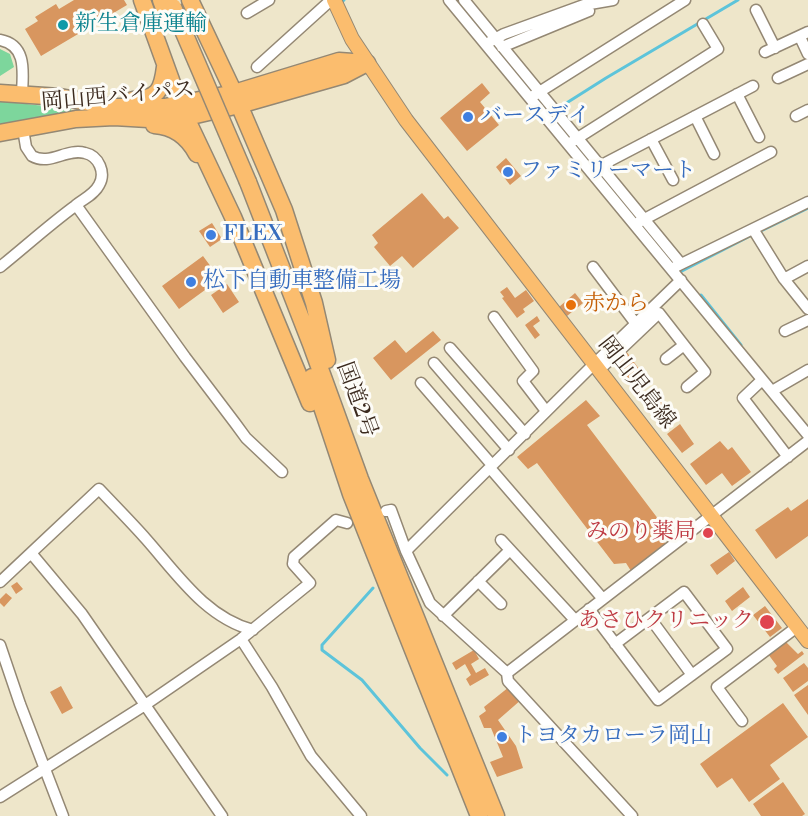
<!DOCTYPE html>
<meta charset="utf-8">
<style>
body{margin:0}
canvas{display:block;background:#eee6ca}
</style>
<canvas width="808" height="816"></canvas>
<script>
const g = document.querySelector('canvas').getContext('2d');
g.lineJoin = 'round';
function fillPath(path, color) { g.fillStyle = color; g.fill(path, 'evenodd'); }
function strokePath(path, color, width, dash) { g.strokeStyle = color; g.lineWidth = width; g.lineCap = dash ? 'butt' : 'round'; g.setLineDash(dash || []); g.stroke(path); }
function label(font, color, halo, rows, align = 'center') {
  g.font = font + ' "Libre Bodoni","Noto Serif JP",serif'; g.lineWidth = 6; g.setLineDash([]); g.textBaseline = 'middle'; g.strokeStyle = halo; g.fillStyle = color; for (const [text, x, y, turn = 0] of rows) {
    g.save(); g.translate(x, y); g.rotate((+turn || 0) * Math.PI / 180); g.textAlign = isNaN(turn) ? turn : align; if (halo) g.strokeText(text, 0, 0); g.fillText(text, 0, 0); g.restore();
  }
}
fillPath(new Path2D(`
 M0 49 10 54 14 67 0 76Z
 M0 101 71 109 72 113 23 122 0 124Z`), '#7dd69c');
strokePath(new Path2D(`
 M343 1 344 0
 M557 109 606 78 738 0
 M642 225 671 261
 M763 230 808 208
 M680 272 750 236
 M701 295 741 345
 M373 588 322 645V650L362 680 420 748 447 775`), '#5dc4da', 3);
fillPath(new Path2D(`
 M74 0H124L127 5 41 56 25 29 38 21 35 17 56 4 59 9Z
 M482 83 490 93 480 102 499 125 467 151 440 118Z
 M506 158 521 176 510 185 496 167Z
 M422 193 444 219 448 216 459 228 413 268 402 256 390 266 374 247 378 243 372 235Z
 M212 223 222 239 210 247 199 231Z
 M203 256 220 279 179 309 162 286Z
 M227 284 239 302 223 313 211 295Z
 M507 287 515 298 526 290 534 301 523 309 525 312 517 318 502 298 504 297 500 292Z
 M575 293 583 303 567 316 559 307Z
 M537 316 540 321 533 326 540 335 535 339 525 325Z
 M433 331 441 340 391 380 373 358 395 340 406 353Z
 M626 351 650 384 637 393 613 360Z
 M651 388 676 422 664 431 638 397Z
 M586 400 600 416 587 425 662 524 661 538 666 544 631 571 626 563 614 564 537 463 528 469 517 457Z
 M680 424 694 444 682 453 667 434Z
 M720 441 728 450 732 447 751 472 732 486 722 473 706 485 690 464Z
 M808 499V536L776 559 755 530 788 507 791 511Z
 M708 526 715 535 709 540 702 530Z
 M729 552 735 561 717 575 710 565Z
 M17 582 23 589 16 594 11 586Z
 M743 587 750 597 732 611 725 601Z
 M6 593 12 598 4 607 0 603V599Z
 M765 606 782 628 770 637 753 615Z
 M785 641 798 654 802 651 804 654 778 674 774 669 777 666 768 654Z
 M474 650 479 659 471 664 476 673 485 668 489 675 470 686 466 679 471 675 465 664 456 670 452 663Z
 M804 663 808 668V681L793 692 783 678Z
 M808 685V715L794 695Z
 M61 686 73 708 62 714 50 692Z
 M509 687 522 699 498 720 516 746 523 768 497 777 490 762 503 757 491 728H484L479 716 486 711 484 707Z
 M783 703 808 737 770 765 780 779 749 802 732 778 717 788 700 764Z
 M783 782 805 814 802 816H761L753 804Z`), '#d8965f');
const minor = new Path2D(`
 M449 0 808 435
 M464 0 681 264
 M756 10 775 48
 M247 13 269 0
 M800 37 808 54
 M0 40C27 45 23 72 22 93
 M491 41 504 34 584 5 613 0
 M502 47 589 11
 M765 52 808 32
 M257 67 331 0
 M778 78 808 64
 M737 94 759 137
 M533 96 685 0
 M695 116 714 154
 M796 116 808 110
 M651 139 673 180
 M573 141 718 49 703 24
 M596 168 753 86
 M76 205 185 357 235 423 246 438 282 472
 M639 222 771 152
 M753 229 784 279 808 309
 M0 267C25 247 49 225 75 206 83 199 94 195 99 185 106 173 99 156 85 153 66 148 50 166 32 156L26 147 23 129
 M593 267 636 324
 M675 267 808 202
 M784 279 808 266
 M494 317 533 371 523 381 546 411
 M785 331 808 320
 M450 348 525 434
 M666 359 684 345
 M434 363 509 450
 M599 370 659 313 705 372 687 387
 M762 380 743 398 788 457
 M421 383 492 465
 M772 391 808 370
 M490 468 603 599
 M386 511 391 510 406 551 430 603 507 673 508 681 632 816
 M501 540 575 620
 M406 551 594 364 681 280
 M31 553 82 614 222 816
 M478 581 501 604
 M0 582 99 489C115 506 131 522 146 539 177 574 206 618 253 630
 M589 609 658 700 727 649 684 592 615 644
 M443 616 510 550
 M650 618 692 675
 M241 639 272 687 311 756 361 816
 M0 645 20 704 63 816
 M507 673 808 441
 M742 721 717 687 797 627
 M0 797 145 705 241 639 310 583 293 564 294 557 336 520 347 523`);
const major = new Path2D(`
 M334 0 352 39 406 120 808 641`);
const highway = new Path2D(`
 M142 0 180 105 233 217 310 403
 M161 0 165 11
 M190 0 234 93 284 210 314 303 327 360
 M0 93 60 97 113 107H165L234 93 339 61 367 63
 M133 100C158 98 162 91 165 67
 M154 125C173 126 188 137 197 154
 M0 133 76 119 114 117 165 120 187 117 239 105 344 75 367 63
 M248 182 311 344 360 479 496 816
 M312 377 351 494 479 816`);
strokePath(minor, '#948874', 13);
strokePath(major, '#948874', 16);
strokePath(highway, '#948874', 19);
strokePath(minor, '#fff', 10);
strokePath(major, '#fbbd6e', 14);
strokePath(highway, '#fbbd6e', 16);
const highwayBridge = new Path2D(`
 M173 7 248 182`);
strokePath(highwayBridge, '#948874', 19, []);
strokePath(highwayBridge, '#fbbd6e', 16);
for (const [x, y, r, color] of [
 [63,25,6,"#0f9aa8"],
 [468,117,6,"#3f7fe0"],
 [508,172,6,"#3f7fe0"],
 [211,235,6,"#3f7fe0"],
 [191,282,6,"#3f7fe0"],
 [571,305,6,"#e8710a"],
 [708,533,6,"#e0444e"],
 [767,622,8,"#e0444e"],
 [502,737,6,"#3f7fe0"]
]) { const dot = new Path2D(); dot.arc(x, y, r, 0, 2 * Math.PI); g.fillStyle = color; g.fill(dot); strokePath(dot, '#fdfcf7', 2); }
label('22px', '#0d838f', '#fdfcf7', [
 ["新生倉庫運輸",75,25]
], 'left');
label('22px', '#3b2a1e', '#fdfcf7', [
 ["岡山西バイパス",118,97,-5],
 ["岡山児島線",636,383,52],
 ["国道2号",356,400,70]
]);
label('22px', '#366cbe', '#fdfcf7', [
 ["バースデイ",480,117],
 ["ファミリーマート",520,172],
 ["FLEX",223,235],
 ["松下自動車整備工場",203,282],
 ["トヨタカローラ岡山",514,737]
], 'left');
label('22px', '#c56008', '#fdfcf7', [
 ["赤から",583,305]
], 'left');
label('22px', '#be3a42', '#fdfcf7', [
 ["みのり薬局",696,533],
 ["あさひクリニック",754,622]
], 'right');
</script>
